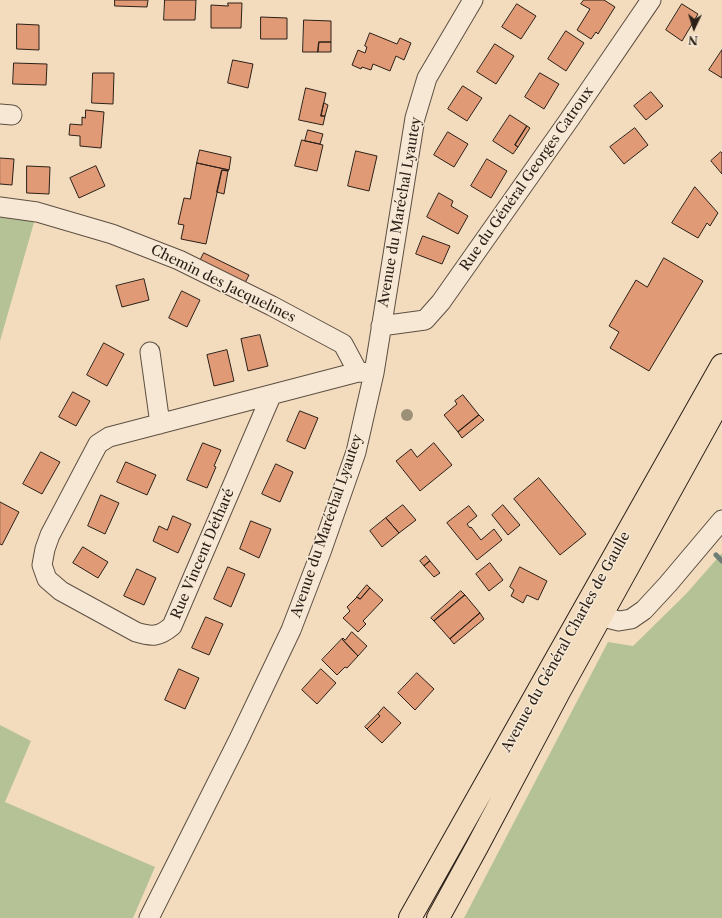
<!DOCTYPE html>
<meta charset="utf-8">
<style>
body{margin:0}
#map{position:relative;width:722px;height:918px;overflow:hidden;background:#f3dcbe;font-family:"Libre Caslon Text",serif}
canvas{display:block}
.north{position:absolute;left:674px;top:8px;width:40px;height:40px;-webkit-text-stroke:3px #f7e8d5;paint-order:stroke;rotate:184deg;font-size:11px;font-weight:700;line-height:16px;text-align:center;color:#2b2018}
.north::after{content:'';display:block;margin:auto;width:14px;height:18px;background:#2b2018;clip-path:polygon(50% 0,100% 100%,50% 72%,0 100%)}
</style>
<div id="map">
<canvas width="722" height="918"></canvas>
<div class="north">N</div>
</div>
<script>
const g = document.querySelector('canvas').getContext('2d');
g.lineJoin = 'round';
function fillPath(path, color) { g.fillStyle = color; g.fill(path, 'evenodd'); }
function strokePath(path, color, width, dash) { g.strokeStyle = color; g.lineWidth = width; g.lineCap = dash ? 'butt' : 'round'; g.setLineDash(dash || []); g.stroke(path); }
function label(font, color, halo, rows, align = 'center') {
  g.font = font + ' "Libre Caslon Text",serif'; g.lineWidth = 3; g.setLineDash([]); g.textBaseline = 'middle'; g.strokeStyle = halo; g.fillStyle = color; for (const [text, x, y, turn = 0] of rows) {
    g.save(); g.translate(x, y); g.rotate((+turn || 0) * Math.PI / 180); g.textAlign = isNaN(turn) ? turn : align; if (halo) g.strokeText(text, 0, 0); g.fillText(text, 0, 0); g.restore();
  }
}
fillPath(new Path2D(`
 M0 207 37 212 0 341Z
 M722 553V918H464L608 642 633 646 686 594Z
 M0 725 31 741 5 802 155 867 133 918H0Z`), '#b5c295');
strokePath(new Path2D(`
 M716 555 722 561`), '#6e7d76', 5);
const building = new Path2D(`
 M115 0H148L147 7 115 6Z
 M165 0H196L195 20H164Z
 M584 0H604L615 7 598 34 596 32 591 39 577 30 590 9 581 4Z
 M228 3H242L241 28H211V5L228 6Z
 M517 4 536 16 521 39 502 27Z
 M682 4 698 14 682 41 666 30Z
 M261 17 287 18V39H261Z
 M304 20 331 21V42H319L318 52H303Z
 M17 24 39 25V50L17 49Z
 M566 31 584 43 566 71 548 59Z
 M370 33 397 44 400 38 411 43 404 60 396 56 390 71 373 64 371 70 362 67 361 69 352 65 358 50 365 53 367 47 365 46Z
 M319 42H331V52H318Z
 M495 44 514 56 496 84 477 72Z
 M722 50V78L709 70Z
 M233 60 253 64 248 88 228 83Z
 M14 63 47 64 46 85 13 84Z
 M93 73H114L113 104 92 103Z
 M540 73 559 84 544 109 525 97Z
 M463 86 482 98 467 121 448 109Z
 M306 88 326 93 321 116H325L323 125 299 120Z
 M651 92 663 106 646 120 634 106Z
 M324 103 328 105 325 116H321Z
 M86 110 104 112 101 148 80 146V136L69 135 70 124 82 125V117L85 118Z
 M510 115 527 126 515 145 518 147 513 154 493 141Z
 M527 126 530 128 518 147 515 145Z
 M635 128 648 145 624 164 610 147Z
 M308 130 323 134 320 144 305 141Z
 M448 132 468 144 454 167 434 155Z
 M302 140 323 145 317 171 295 166Z
 M200 150 231 157 229 170 197 163Z
 M356 151 377 156 369 191 348 186Z
 M721 152 722 153V174L711 161Z
 M0 158 14 159 12 185 0 184Z
 M487 159 507 171 491 198 471 186Z
 M197 163 229 170 228 171 222 170 206 244 181 239 184 225 178 224 184 198 190 199Z
 M27 166 50 167 49 194 27 193Z
 M96 166 105 186 79 198 70 178Z
 M222 170 228 171 224 194 217 192Z
 M695 187 718 213 710 226 707 223 698 238 672 223Z
 M439 193 453 201 451 206 468 216 458 234 427 217Z
 M423 236 450 246 442 264 416 254Z
 M204 253 249 275 243 287 198 265Z
 M664 258 703 281 649 371 610 348 619 332 609 326 636 280 647 287Z
 M144 279 149 300 122 307 116 286Z
 M182 291 200 300 187 327 169 318Z
 M260 335 268 366 248 371 241 339Z
 M104 343 124 354 107 386 87 375Z
 M227 350 234 381 214 386 207 355Z
 M73 392 90 401 76 426 59 417Z
 M463 395 479 415 458 432 444 415 457 404 455 401Z
 M300 411 318 418 305 449 287 441Z
 M479 415 484 420 462 438 458 432Z
 M203 443 221 450 214 466 216 467 207 488 187 480Z
 M434 443 452 465 420 491 396 461 411 449 417 457Z
 M41 452 60 462 42 494 23 484Z
 M126 462 156 475 147 495 117 482Z
 M276 464 293 472 280 502 262 494Z
 M539 478 586 534 560 555 514 499Z
 M101 495 119 503 105 534 88 526Z
 M0 502 19 512 2 545 0 544Z
 M403 505 416 520 399 533 386 518Z
 M503 505 520 525 508 535 492 515Z
 M469 506 477 516 467 524 470 528 471 527 481 540 494 529 502 540 477 560 447 523Z
 M173 516 191 524 178 553 153 541 159 526 167 530Z
 M386 518 399 533 382 547 370 531Z
 M251 521 271 529 259 558 240 549Z
 M83 547 108 562 98 578 73 563Z
 M426 556 430 561 424 566 420 561Z
 M430 561 440 573 434 577 424 566Z
 M490 563 503 580 489 591 476 574Z
 M228 567 245 574 231 607 214 599Z
 M520 567 547 581 538 600 527 595 523 603 511 596 514 590 510 587Z
 M137 569 156 578 144 605 124 596Z
 M367 585 370 588 360 599 357 597Z
 M370 588 383 600 363 621 366 624 358 632 343 618 350 611 347 607 357 597 360 599Z
 M461 591 465 595 434 621 431 618Z
 M465 595 480 613 450 639 434 621Z
 M480 613 484 619 454 644 450 639Z
 M206 617 223 624 209 655 192 648Z
 M352 632 367 646 358 656 342 639 343 638 345 640Z
 M342 639 358 656 347 668 345 667 337 675 322 660Z
 M179 669 199 678 185 709 165 700Z
 M321 669 336 683 317 704 302 690Z
 M417 673 434 689 415 710 398 693Z
 M384 707 401 723 382 743 367 729 380 716 378 714Z
 M378 714 380 716 367 729 365 727Z`);
fillPath(building, '#e09a76');
strokePath(building, '#2b2018', 1);
const minor = new Path2D(`
 M0 114 12 115
 M0 207 37 212 112 234 179 260 272 306 343 344 358 372
 M381 326 425 320 441 302 569 120 651 0
 M150 352 160 424
 M271 396 172 626C159 637 152 637 136 632L61 591 47 579 42 565 45 549 50 535 98 444 109 437 358 372 374 373
 M587 613 619 621 631 619 644 610 668 584 722 520
 M149 918 239 739 291 630 321 552 356 452 374 373 415 118 427 78 473 0`);
const major = new Path2D(`
 M410 918 722 365
 M438 918 478 845 559 692 722 397`);
strokePath(minor, '#5d4f42', 21);
strokePath(major, '#2b2018', 24);
strokePath(minor, '#f7e8d5', 19);
strokePath(major, '#f3dcbe', 22);
g.fillStyle = '#9c9078';
for (const [x, y] of [
 [407,415]
]) { g.beginPath(); g.arc(x, y, 6, 0, 2 * Math.PI); g.fill(); }
label('14px', '#2b2018', '#f7e8d5', [
 ["Rue du Général Georges Catroux",527,179,-55],
 ["Avenue du Maréchal Lyautey",400,212,-80],
 ["Chemin des Jacquelines",223,284,26],
 ["Avenue du Maréchal Lyautey",327,526,-71],
 ["Rue Vincent Détharé",203,554,-67],
 ["Avenue du Général Charles de Gaulle",566,642,-61]
]);
</script>
